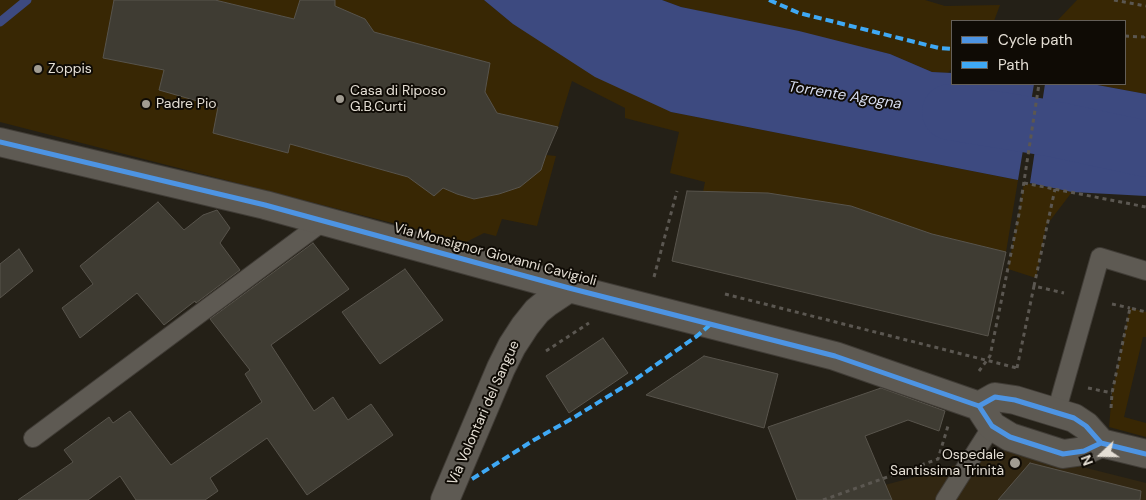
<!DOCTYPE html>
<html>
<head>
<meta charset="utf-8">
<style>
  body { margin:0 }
  #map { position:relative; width:1146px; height:500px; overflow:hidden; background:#242017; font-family:"DM Sans",sans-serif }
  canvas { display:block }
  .legend { position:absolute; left:951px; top:20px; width:175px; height:65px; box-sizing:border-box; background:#0f0b05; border:1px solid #645f58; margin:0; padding:6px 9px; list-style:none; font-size:15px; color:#e4ded4 }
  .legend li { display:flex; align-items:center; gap:10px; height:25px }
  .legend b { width:25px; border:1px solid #645f58 }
  .north { position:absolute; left:1076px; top:430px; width:50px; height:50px; -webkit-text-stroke:4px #0f0b05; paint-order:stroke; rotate:249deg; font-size:14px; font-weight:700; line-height:20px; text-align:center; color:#e4ded4 }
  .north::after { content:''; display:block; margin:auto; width:18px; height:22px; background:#e4ded4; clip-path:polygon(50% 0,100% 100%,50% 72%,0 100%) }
</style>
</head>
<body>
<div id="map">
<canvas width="1146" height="500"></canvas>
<ul class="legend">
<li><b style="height:6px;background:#4d94e3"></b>Cycle path</li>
<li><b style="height:6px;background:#3fa9f5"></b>Path</li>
</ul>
<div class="north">N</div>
</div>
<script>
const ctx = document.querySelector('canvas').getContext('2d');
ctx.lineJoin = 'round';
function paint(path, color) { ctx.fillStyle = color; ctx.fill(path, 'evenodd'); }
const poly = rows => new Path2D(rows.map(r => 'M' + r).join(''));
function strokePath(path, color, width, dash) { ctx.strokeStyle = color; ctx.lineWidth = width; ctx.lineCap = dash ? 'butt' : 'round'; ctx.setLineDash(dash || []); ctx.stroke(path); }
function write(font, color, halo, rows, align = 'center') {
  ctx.font = font + ' "DM Sans",sans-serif'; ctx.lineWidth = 4; ctx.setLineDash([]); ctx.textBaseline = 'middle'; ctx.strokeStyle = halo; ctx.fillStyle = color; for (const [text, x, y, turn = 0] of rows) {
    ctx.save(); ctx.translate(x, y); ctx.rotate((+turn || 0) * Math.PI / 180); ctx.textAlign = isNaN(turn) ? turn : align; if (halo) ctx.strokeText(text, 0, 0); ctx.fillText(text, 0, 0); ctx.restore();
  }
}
const built = poly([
  [1011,449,1146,483,1146,500,828,500,915,477]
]);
const green = poly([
  [0,0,114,0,103,58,164,70,159,90,218,107,288,152,290,144,408,177,443,188,457,194,474,199,499,194,546,155,556,156,537,226,502,219,496,236,484,233,466,242,0,122],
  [215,0,300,0,294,19],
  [335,0,484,0,513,24,671,112,1018,180,1006,252,932,234,851,206,703,192,705,182,670,173,679,132,625,118,625,108,572,81,558,127,497,113,485,92,490,63,374,32,365,19,335,6],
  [662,0,925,0,945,6,1000,5,994,21,952,21,952,68,948,73,932,72,890,54,681,7],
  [1077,0,1146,0,1146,94,1092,84,1125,84,1125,21,1057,21],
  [1024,183,1072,192,1046,226,1036,278,1008,269],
  [1130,308,1146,312,1146,337,1143,337,1124,417,1146,423,1146,437,1109,427,1112,393]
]);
const water = poly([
  [484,0,662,0,681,7,799,31,890,54,932,72,952,73,952,84,1034,84,1018,180,671,112,595,77,513,24],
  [1045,84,1092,84,1146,94,1146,196,1072,192,1030,183]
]);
const stream = poly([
  [0,22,27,0]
]);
const river = poly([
  [950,112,1049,128,1146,149]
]);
const building = poly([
  [114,0,215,0,294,19,300,0,335,0,335,6,365,19,374,32,490,63,485,92,497,113,558,127,546,155,541,170,520,187,499,194,474,199,457,194,443,188,434,196,408,177,290,144,288,153,213,133,218,107,159,90,164,70,103,58,114,0],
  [687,191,768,193,851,206,932,234,1006,252,988,336,672,261,687,191],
  [158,202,184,230,203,215,217,210,230,228,220,243,240,270,196,303,195,301,164,325,137,293,80,338,62,308,93,284,80,266,158,202],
  [313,243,349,289,271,345,314,411,333,397,348,420,371,404,393,435,307,495,267,438,210,478,218,491,205,500,136,500,120,476,88,500,18,500,73,462,64,450,109,417,113,423,130,411,171,465,262,402,245,374,250,370,210,319,313,243],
  [19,249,33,271,0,298,0,264,19,249],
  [405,269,443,320,380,364,342,312,405,269],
  [603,338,628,373,569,413,546,376,603,338],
  [704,356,778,374,764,428,646,395,704,356],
  [881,388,945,411,939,431,908,420,865,436,892,500,797,500,768,427,881,388],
  [1030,463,1141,491,1140,500,998,500,1030,463]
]);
const path = poly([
  [1114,0,1146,6],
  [1125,36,1144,37,1146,34],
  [1024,183,1146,207],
  [654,277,677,191],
  [1034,286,1055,189],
  [725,294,1017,368],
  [1112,304,1130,308],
  [546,351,589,323],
  [1017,368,1034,286,1064,293],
  [979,371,990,356,1019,214,1039,84],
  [1088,388,1112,393],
  [1111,408,1112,393,1130,308,1146,312],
  [823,500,938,459,948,426]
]);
const service = poly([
  [1056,413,1100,257,1146,271],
  [33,438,324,221],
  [945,500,992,426]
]);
const minor = poly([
  [0,142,265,205,569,288,835,356,979,406],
  [1101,443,1084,451,1063,454,1010,437,992,426,979,406,995,397,1015,400,1074,418,1086,426,1101,443,1146,454],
  [445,500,501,368,512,346,525,326,537,311,548,302,569,288]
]);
const quiet = poly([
  [769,0,799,13,939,48,952,49],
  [472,479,534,440,573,418,633,381,697,336,711,324]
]);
const cycleway = poly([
  [0,142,265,205,569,288,835,356,979,406],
  [1101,443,1084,451,1063,454,1010,437,992,426,979,406,995,397,1015,400,1074,418,1086,426,1101,443,1146,454]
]);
const markers = [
  [38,69,5,"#a19c92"],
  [340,99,5,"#a19c92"],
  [146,104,5,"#a19c92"],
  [1015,463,6,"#a19c92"]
];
const poiNames = [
  ["Zoppis",48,69],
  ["Casa di Riposo",350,91],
  ["G.B.Curti",350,107],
  ["Padre Pio",156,104],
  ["Ospedale",1004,455,"right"],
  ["Santissima Trinità",1004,471,"right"]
];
const streetNames = [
  ["Via Monsignor Giovanni Cavigioli",495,255,15],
  ["Via Volontari del Sangue",484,413,-66]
];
const waterNames = [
  ["Torrente Agogna",845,96,9]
];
paint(built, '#322712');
paint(green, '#382704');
paint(water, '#3d4a80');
strokePath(stream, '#3d4a80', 9);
strokePath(river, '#3d4a80', 56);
paint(building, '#3f3c33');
strokePath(building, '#58544c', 1);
strokePath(service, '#403c36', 20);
strokePath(minor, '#403c36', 30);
strokePath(path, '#5b5751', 3, [4, 4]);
strokePath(service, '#5e5a53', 18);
strokePath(minor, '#5e5a53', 28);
strokePath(quiet, '#3fa9f5', 4, [8, 4]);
strokePath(cycleway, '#4d94e3', 5);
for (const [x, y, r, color] of markers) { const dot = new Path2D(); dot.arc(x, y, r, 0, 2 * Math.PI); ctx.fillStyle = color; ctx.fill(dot); strokePath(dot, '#0f0b05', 2); }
write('14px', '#e4ded4', '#0f0b05', poiNames, 'left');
write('14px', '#e4ded4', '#0f0b05', streetNames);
write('italic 15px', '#d7ddf0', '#0f0b05', waterNames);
</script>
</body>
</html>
